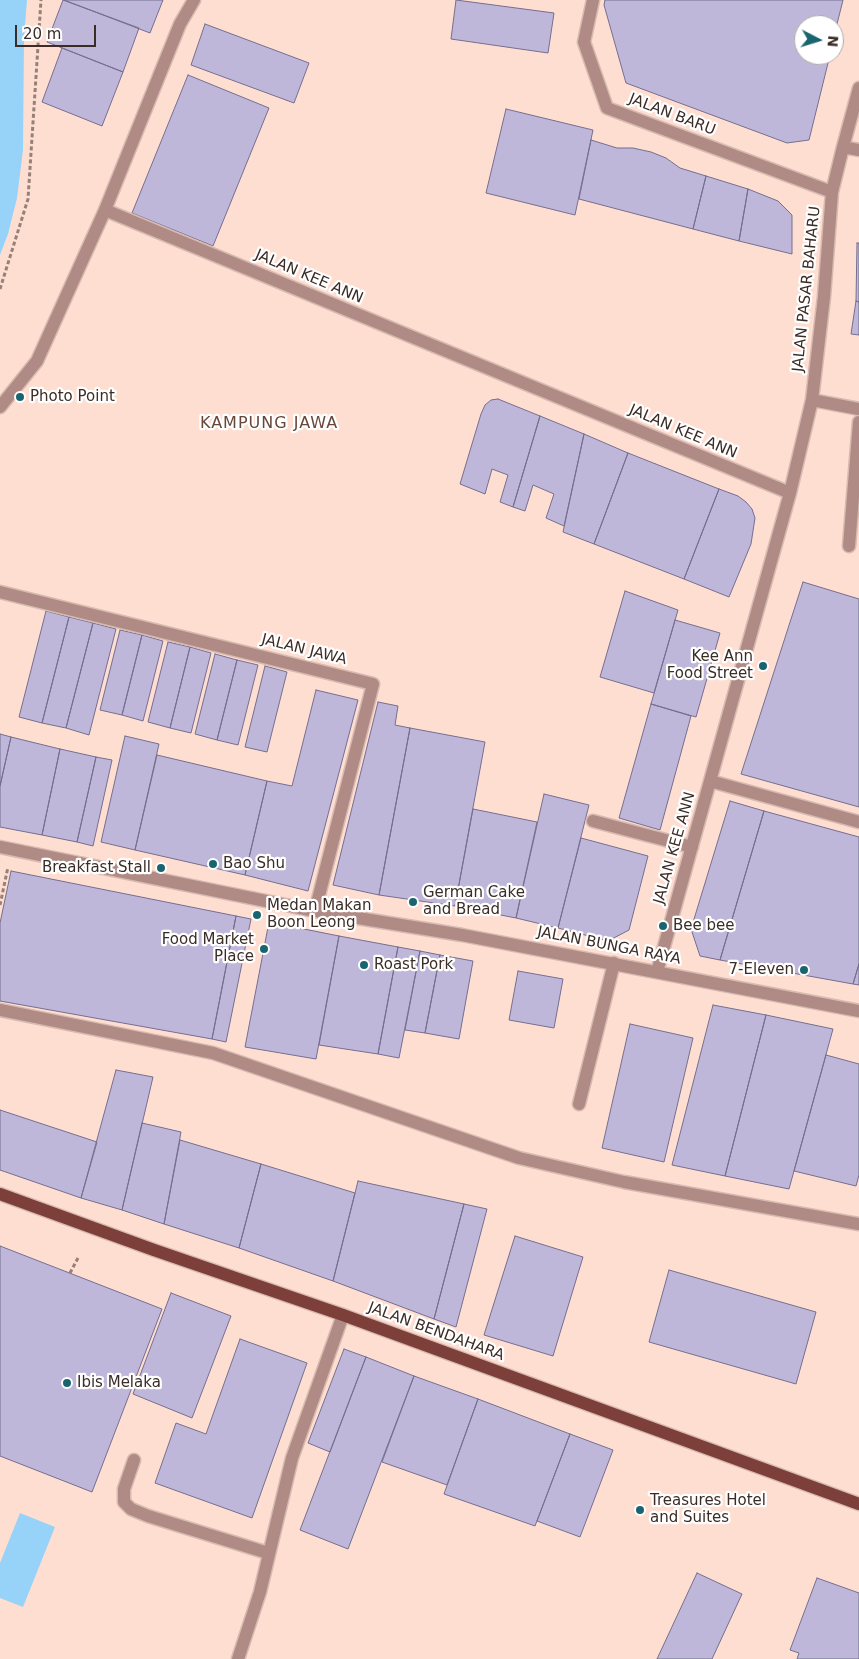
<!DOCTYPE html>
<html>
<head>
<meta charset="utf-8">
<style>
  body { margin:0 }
  #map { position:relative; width:859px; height:1659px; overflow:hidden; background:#ffded2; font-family:"DejaVu Sans",sans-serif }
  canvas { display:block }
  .north { position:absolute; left:794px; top:15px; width:50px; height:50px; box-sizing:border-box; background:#fff; border:1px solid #b1aba8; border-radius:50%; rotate:95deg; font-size:14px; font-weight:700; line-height:20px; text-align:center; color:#3b2c26 }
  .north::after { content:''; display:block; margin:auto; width:18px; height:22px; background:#19656f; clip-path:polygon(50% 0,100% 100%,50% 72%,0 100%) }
  .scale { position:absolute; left:15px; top:25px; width:81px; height:22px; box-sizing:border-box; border:2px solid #3b2c26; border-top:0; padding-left:6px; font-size:15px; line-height:18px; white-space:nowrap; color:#3b2c26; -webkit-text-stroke:4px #fff; paint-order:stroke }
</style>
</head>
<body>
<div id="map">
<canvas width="859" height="1659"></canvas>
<div class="north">N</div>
<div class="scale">20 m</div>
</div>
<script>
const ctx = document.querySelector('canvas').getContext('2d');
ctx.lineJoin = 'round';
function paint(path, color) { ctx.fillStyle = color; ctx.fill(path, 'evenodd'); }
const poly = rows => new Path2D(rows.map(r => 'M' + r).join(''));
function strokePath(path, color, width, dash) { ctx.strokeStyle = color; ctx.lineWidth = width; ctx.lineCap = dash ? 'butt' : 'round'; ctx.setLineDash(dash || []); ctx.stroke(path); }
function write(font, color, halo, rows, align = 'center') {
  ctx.font = font + ' "DejaVu Sans",sans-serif'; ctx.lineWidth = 4.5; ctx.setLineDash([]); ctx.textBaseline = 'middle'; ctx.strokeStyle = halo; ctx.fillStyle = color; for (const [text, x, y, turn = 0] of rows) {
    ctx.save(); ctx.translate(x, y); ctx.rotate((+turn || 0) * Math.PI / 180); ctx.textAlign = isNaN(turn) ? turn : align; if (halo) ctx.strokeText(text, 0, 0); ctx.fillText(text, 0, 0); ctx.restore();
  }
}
const water = poly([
  [0,0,27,0,24,38,23,150,17,198,8,234,0,255],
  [20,1513,55,1527,23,1607,0,1598,0,1563]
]);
const building = poly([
  [63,0,139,28,123,72,47,42,63,0],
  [64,0,163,0,150,33,64,0],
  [456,0,554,13,548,53,451,39,456,0],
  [605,0,843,0,834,36,834,25,804,25,804,55,830,55,809,140,787,143,626,83,604,5,605,0],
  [205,24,309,63,294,103,191,65,205,24],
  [62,48,123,72,102,126,42,102,62,48],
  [188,75,269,108,213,246,132,213,188,75],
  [506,109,593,130,575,215,486,193,506,109],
  [591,140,617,148,633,148,651,152,666,158,680,168,706,176,693,229,579,199,591,140],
  [706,176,748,189,739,241,693,229,706,176],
  [748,189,778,201,792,215,792,254,739,241,748,189],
  [857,243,859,243,859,302,856,301,857,243],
  [856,301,859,302,859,335,851,334,856,301],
  [498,399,540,416,513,507,500,502,508,475,492,469,485,494,460,484,481,414,485,405,491,400,498,399],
  [540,416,584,434,564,526,546,518,554,494,533,485,525,511,513,507,540,416],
  [584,434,628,453,594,544,563,532,584,434],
  [628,453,719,489,684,579,594,544,628,453],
  [719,489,738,496,746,502,752,509,755,518,751,544,729,597,684,579,719,489],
  [803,582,859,599,859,807,741,774,803,582],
  [625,591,678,610,654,693,600,677,625,591],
  [46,611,69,617,42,723,19,717,46,611],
  [69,617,93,623,66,728,42,723,69,617],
  [675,620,720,633,696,717,651,704,675,620],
  [93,623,116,629,89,735,66,728,93,623],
  [120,630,142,635,122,715,100,710,120,630],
  [142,635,163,641,143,721,122,715,142,635],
  [168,642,190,647,170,728,148,722,168,642],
  [190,647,211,653,191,733,170,728,190,647],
  [215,654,237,660,217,740,195,734,215,654],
  [237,660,258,665,238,745,217,740,237,660],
  [265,666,287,672,267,752,245,747,265,666],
  [316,690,358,700,308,891,245,875,267,781,292,786,316,690],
  [378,702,398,706,395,725,410,728,379,895,333,885,378,702],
  [651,704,691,716,660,830,619,818,651,704],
  [410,728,485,742,455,906,379,895,410,728],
  [0,734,11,737,0,786,0,734],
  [125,736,159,744,135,850,101,842,125,736],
  [11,737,60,749,42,835,0,827,0,786,11,737],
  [60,749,96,757,77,842,42,835,60,749],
  [157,755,267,781,245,875,135,850,157,755],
  [96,757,112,760,93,846,77,842,96,757],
  [544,794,589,805,558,928,516,918,544,794],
  [730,801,764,811,720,960,700,956,691,929,730,801],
  [473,809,537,822,516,918,455,906,473,809],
  [764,811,859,837,859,964,853,984,720,960,764,811],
  [581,838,648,856,629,930,608,941,558,928,581,838],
  [11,871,236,916,212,1039,0,1001,0,923,11,871],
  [236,916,251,919,226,1042,212,1039,236,916],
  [269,922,339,936,316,1059,245,1047,269,922],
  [339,936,398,947,378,1054,319,1045,339,936],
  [398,947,420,951,399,1058,378,1054,398,947],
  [420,951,440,955,425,1033,405,1030,420,951],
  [440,955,473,961,459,1039,425,1033,440,955],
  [859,964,859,985,853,984,859,964],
  [518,971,563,979,554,1028,509,1020,518,971],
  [713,1005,766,1015,725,1176,672,1165,713,1005],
  [766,1015,833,1029,789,1189,725,1176,766,1015],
  [630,1024,693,1038,664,1162,602,1148,630,1024],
  [826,1055,859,1064,859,1175,856,1186,794,1171,826,1055],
  [116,1070,153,1077,122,1210,81,1198,116,1070],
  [0,1110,97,1142,81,1198,0,1170,0,1110],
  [142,1123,181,1132,164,1224,122,1210,142,1123],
  [180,1140,261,1164,239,1248,164,1224,180,1140],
  [261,1164,355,1193,333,1281,239,1248,261,1164],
  [358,1181,464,1204,434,1319,333,1281,358,1181],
  [464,1204,487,1209,456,1327,434,1319,464,1204],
  [515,1236,583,1257,553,1356,484,1335,515,1236],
  [0,1246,162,1309,92,1492,0,1456,0,1246],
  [669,1270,816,1312,796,1384,649,1342,669,1270],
  [171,1293,231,1316,192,1418,133,1394,171,1293],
  [240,1339,307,1363,252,1518,155,1483,176,1423,206,1434,240,1339],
  [344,1349,366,1357,330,1452,308,1443,344,1349],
  [366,1357,414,1376,348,1549,300,1530,366,1357],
  [414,1376,478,1399,447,1485,382,1462,414,1376],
  [478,1399,570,1434,535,1526,444,1494,478,1399],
  [570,1434,613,1450,580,1537,537,1521,570,1434],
  [697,1573,742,1594,712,1659,657,1659,697,1573],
  [817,1578,859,1593,859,1659,797,1659,799,1653,790,1650,817,1578]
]);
const path = poly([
  [0,289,28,199,41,0],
  [0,905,8,867],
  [70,1273,78,1258]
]);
const minor = poly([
  [593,0,584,42,607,108,832,192],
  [843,147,859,150],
  [105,210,790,493],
  [812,400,859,409],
  [0,407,37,361,105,210,180,24,194,0],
  [849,546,859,422],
  [0,592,373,684,315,911],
  [710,781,859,822],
  [593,821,692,847],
  [0,847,315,911,462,935,859,1011],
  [657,972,790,493,812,400,824,297,832,192,843,147,859,88],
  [0,1010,213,1053,519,1158,624,1182,859,1224],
  [579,1104,614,963],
  [134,1460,124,1489,124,1502,131,1509,148,1516,268,1553],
  [238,1659,260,1592,292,1458,343,1315]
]);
const major = poly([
  [0,1194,154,1250,343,1315,859,1504]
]);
const markers = [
  [20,397,5,"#19656f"],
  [763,666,5,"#19656f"],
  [213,864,5,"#19656f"],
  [161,868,5,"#19656f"],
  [413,902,5,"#19656f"],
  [257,915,5,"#19656f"],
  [663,926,5,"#19656f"],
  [264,949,5,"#19656f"],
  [364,965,5,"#19656f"],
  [804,970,5,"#19656f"],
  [67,1383,5,"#19656f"],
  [640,1510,5,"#19656f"]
];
const streetNames = [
  ["JALAN BARU",672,115,21],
  ["JALAN KEE ANN",309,277,23],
  ["JALAN PASAR BAHARU",807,289,-84],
  ["JALAN KEE ANN",683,432,23],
  ["JALAN JAWA",304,650,14],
  ["JALAN KEE ANN",675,848,-74],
  ["JALAN BUNGA RAYA",609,946,11],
  ["JALAN BENDAHARA",436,1332,20]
];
const poiNames = [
  ["Photo Point",30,397],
  ["Kee Ann",753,657,"right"],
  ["Food Street",753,674,"right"],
  ["Bao Shu",223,864],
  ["Breakfast Stall",151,868,"right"],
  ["German Cake",423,893],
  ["and Bread",423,910],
  ["Medan Makan",267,906],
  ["Boon Leong",267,923],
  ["Bee bee",673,926],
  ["Food Market",254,940,"right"],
  ["Place",254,957,"right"],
  ["Roast Pork",374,965],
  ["7-Eleven",794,970,"right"],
  ["Ibis Melaka",77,1383],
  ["Treasures Hotel",650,1501],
  ["and Suites",650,1518]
];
const neighbourhoodNames = [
  ["KAMPUNG JAWA",269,424]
];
paint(water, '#97d2f8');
paint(building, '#beb7da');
strokePath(building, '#756e8e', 1);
strokePath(minor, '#d8bab0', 15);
strokePath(major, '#d8bab0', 15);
strokePath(path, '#978077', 3, [4, 2.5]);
strokePath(minor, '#b08b86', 12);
strokePath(major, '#7c3f39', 12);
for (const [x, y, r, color] of markers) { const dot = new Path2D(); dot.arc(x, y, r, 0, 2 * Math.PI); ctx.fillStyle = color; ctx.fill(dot); strokePath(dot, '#fff', 2); }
write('15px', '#3b2c26', '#fff', streetNames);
write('15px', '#3b2c26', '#fff', poiNames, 'left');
ctx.letterSpacing = '1px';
write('16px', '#67473a', '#fff', neighbourhoodNames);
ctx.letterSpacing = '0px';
</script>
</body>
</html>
